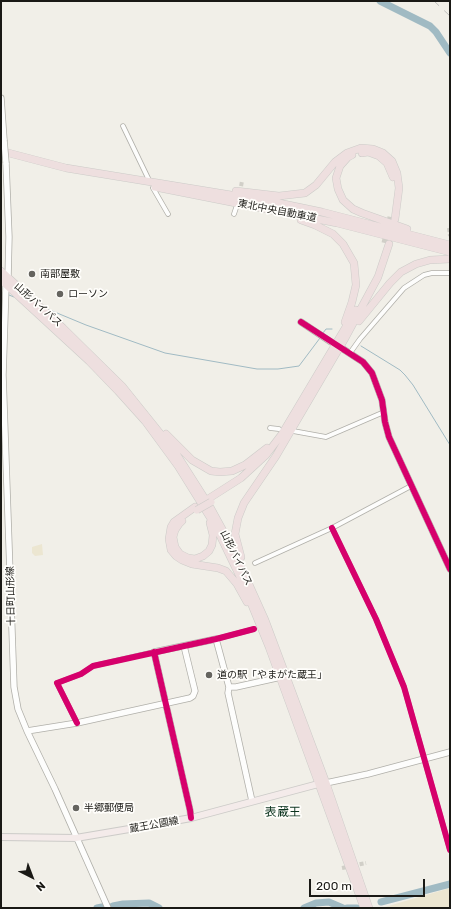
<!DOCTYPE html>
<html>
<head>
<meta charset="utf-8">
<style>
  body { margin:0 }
  #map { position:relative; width:451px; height:909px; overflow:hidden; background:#f1efe8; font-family:Rubik,sans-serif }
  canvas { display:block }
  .frame { position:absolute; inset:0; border:2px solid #1a1915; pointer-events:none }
  .north { position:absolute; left:12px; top:857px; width:40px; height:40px; -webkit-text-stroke:3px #fffefb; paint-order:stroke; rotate:138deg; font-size:11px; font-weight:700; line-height:16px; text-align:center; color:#1a1915 }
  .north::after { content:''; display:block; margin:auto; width:14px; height:18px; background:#1a1915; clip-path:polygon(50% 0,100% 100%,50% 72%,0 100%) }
  .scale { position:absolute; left:309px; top:879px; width:116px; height:18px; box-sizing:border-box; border:2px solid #1a1915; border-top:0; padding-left:5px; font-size:12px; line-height:14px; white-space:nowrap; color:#1a1915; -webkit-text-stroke:3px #fffefb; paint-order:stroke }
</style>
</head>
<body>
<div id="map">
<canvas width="451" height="909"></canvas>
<div class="frame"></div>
<div class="north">N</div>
<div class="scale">200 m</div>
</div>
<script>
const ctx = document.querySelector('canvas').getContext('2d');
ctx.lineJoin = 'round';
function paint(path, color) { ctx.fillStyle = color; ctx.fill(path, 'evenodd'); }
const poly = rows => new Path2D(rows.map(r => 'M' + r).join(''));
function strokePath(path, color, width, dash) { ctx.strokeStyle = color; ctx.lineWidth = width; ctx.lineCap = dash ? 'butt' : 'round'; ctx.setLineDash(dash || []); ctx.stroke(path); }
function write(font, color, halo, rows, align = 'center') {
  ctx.font = font + ' Rubik,"Noto Sans JP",sans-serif'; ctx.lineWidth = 3.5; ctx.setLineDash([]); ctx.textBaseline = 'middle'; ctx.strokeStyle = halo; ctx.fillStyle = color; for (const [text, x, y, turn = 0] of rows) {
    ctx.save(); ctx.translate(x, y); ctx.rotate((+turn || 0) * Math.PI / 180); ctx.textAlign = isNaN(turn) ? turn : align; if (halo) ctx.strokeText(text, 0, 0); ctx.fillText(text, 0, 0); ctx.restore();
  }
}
const green = poly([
  [42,544,43,555,35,556,32,553,32,547],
  [450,888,450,908,385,907]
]);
const stream = poly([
  [1,293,2,293],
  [9,295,14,297],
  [45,308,86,325,165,353,257,369,278,369,299,366,320,338],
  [323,333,326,329,332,329],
  [361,346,400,370,405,375,413,385,450,445]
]);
const river = poly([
  [380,1,430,26,436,32,450,53],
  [381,902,450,884],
  [113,906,123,904,149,903,159,908],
  [97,908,102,907],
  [304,908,316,903,329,902,343,908],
  [347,908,357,908]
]);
const streetTunnel = poly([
  [240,192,242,181],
  [449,228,450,236],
  [342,868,366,863]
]);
const highwayTunnel = poly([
  [385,243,391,217]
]);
const street = poly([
  [123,126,148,178],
  [153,188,168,214],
  [234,214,236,208],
  [350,353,360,339,404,288,424,275,432,273,450,273],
  [270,428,279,429],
  [293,431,326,437,384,412],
  [332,528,376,619,404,687,450,850],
  [255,563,332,528,411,486],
  [216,639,254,629],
  [77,723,57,683,81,674,93,666,154,652]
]);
const secondary = poly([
  [1,98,4,140],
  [6,163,9,237,8,278,6,285,3,375,14,687,18,709,27,731,55,789,108,908],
  [301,322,331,342],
  [343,349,363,362,372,373,382,400,385,422,389,437,450,569],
  [229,687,228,693,252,801],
  [27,731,77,723,190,698,193,696,195,691,184,646],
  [326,783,368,774,450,752],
  [191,818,190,810,154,652,216,639,229,687,236,687,281,677]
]);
const primary = poly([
  [1,837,76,838,147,826,191,818,322,783]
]);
const highway = poly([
  [1,151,66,168,274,202,322,212,450,245],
  [362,153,368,152,379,156,387,163,393,177],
  [352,155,348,157,340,166,336,178,338,189,343,200,353,209,362,213,407,229],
  [155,187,337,223,450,252],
  [236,191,279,196,305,193,316,185,335,162,347,153,361,148,373,149,383,153,392,161,397,173,399,188,395,219],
  [301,220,315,225,333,234,343,244,354,263,356,285,352,302,345,322],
  [1,271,63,328,122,386,175,452,210,507,233,549,265,620,326,783,369,908],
  [1,280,89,361,118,391,145,421,178,466,216,527,242,581,269,647,364,908],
  [359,321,390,283,401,272,416,264,430,260,450,259],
  [166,434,192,460,211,471,220,472,232,471,245,465,267,448],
  [208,499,241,478,266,455,282,434,356,310],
  [195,507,174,522,171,527,169,539,171,550,176,556,182,560,192,564,218,568,226,571,237,584,247,602],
  [182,521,179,524,175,530,173,537,175,547,180,554,188,558,195,559,203,556,209,551,212,545,213,535,210,523],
  [241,557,235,534,238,518,244,503,276,456,344,340,378,277,389,244]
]);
const rail = poly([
  [434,1,450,16]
]);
const secondaryBridge = poly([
  [4,140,6,163]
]);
const highwayBridge = poly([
  [197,510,211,502]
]);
const cycleway = poly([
  [301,322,363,362,372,373,382,400,385,422,389,437,450,569],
  [332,528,376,619,404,687,450,850],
  [154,652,190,810,191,818],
  [77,723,57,683,81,674,93,666,216,639,254,629]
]);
const markers = [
  [32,274,4,"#65645f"],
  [60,294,4,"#65645f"],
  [209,675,4,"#65645f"],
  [76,808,4,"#65645f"]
];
const streetNames = [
  ["東北中央自動車道",277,211,11],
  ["山形バイパス",38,305,42],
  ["山形バイパス",236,558,64],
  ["十日町山形線",11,596,-91],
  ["蔵王公園線",154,825,-10]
];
const poiNames = [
  ["南部屋敷",40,274],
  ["ローソン",68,294],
  ["道の駅「やまがた蔵王」",217,675],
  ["半郷郵便局",84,808]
];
const quarterNames = [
  ["表蔵王",283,813]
];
paint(green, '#ece6d1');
strokePath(stream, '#a0bac3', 1);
strokePath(river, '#a0bac3', 7);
strokePath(streetTunnel, '#d1cfc8', 4, [4, 2]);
strokePath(highwayTunnel, '#d1cfc8', 7, [7, 3.5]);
strokePath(street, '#b0afa9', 5.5);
strokePath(secondary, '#b0afa9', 7);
strokePath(primary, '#cccbc8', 8);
strokePath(highway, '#cccbc8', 8);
strokePath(street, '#fdfdfc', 4);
strokePath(secondary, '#fdfdfc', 5.5);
strokePath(primary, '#f4ebea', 6);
strokePath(highway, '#eedfdf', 7);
strokePath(rail, '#bebebc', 1, [7, 7]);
strokePath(secondaryBridge, '#b0afa9', 7, []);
strokePath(highwayBridge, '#cccbc8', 8, []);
strokePath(secondaryBridge, '#fdfdfc', 5.5);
strokePath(highwayBridge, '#eedfdf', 7);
strokePath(cycleway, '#d6006c', 6);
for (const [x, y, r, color] of markers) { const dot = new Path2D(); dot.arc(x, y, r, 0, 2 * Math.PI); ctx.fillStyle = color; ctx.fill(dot); strokePath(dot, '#fffefb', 1.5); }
write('10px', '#1a1915', '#fffefb', streetNames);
write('10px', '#1a1915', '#fffefb', poiNames, 'left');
write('12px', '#0b331e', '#fffefb', quarterNames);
</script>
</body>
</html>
